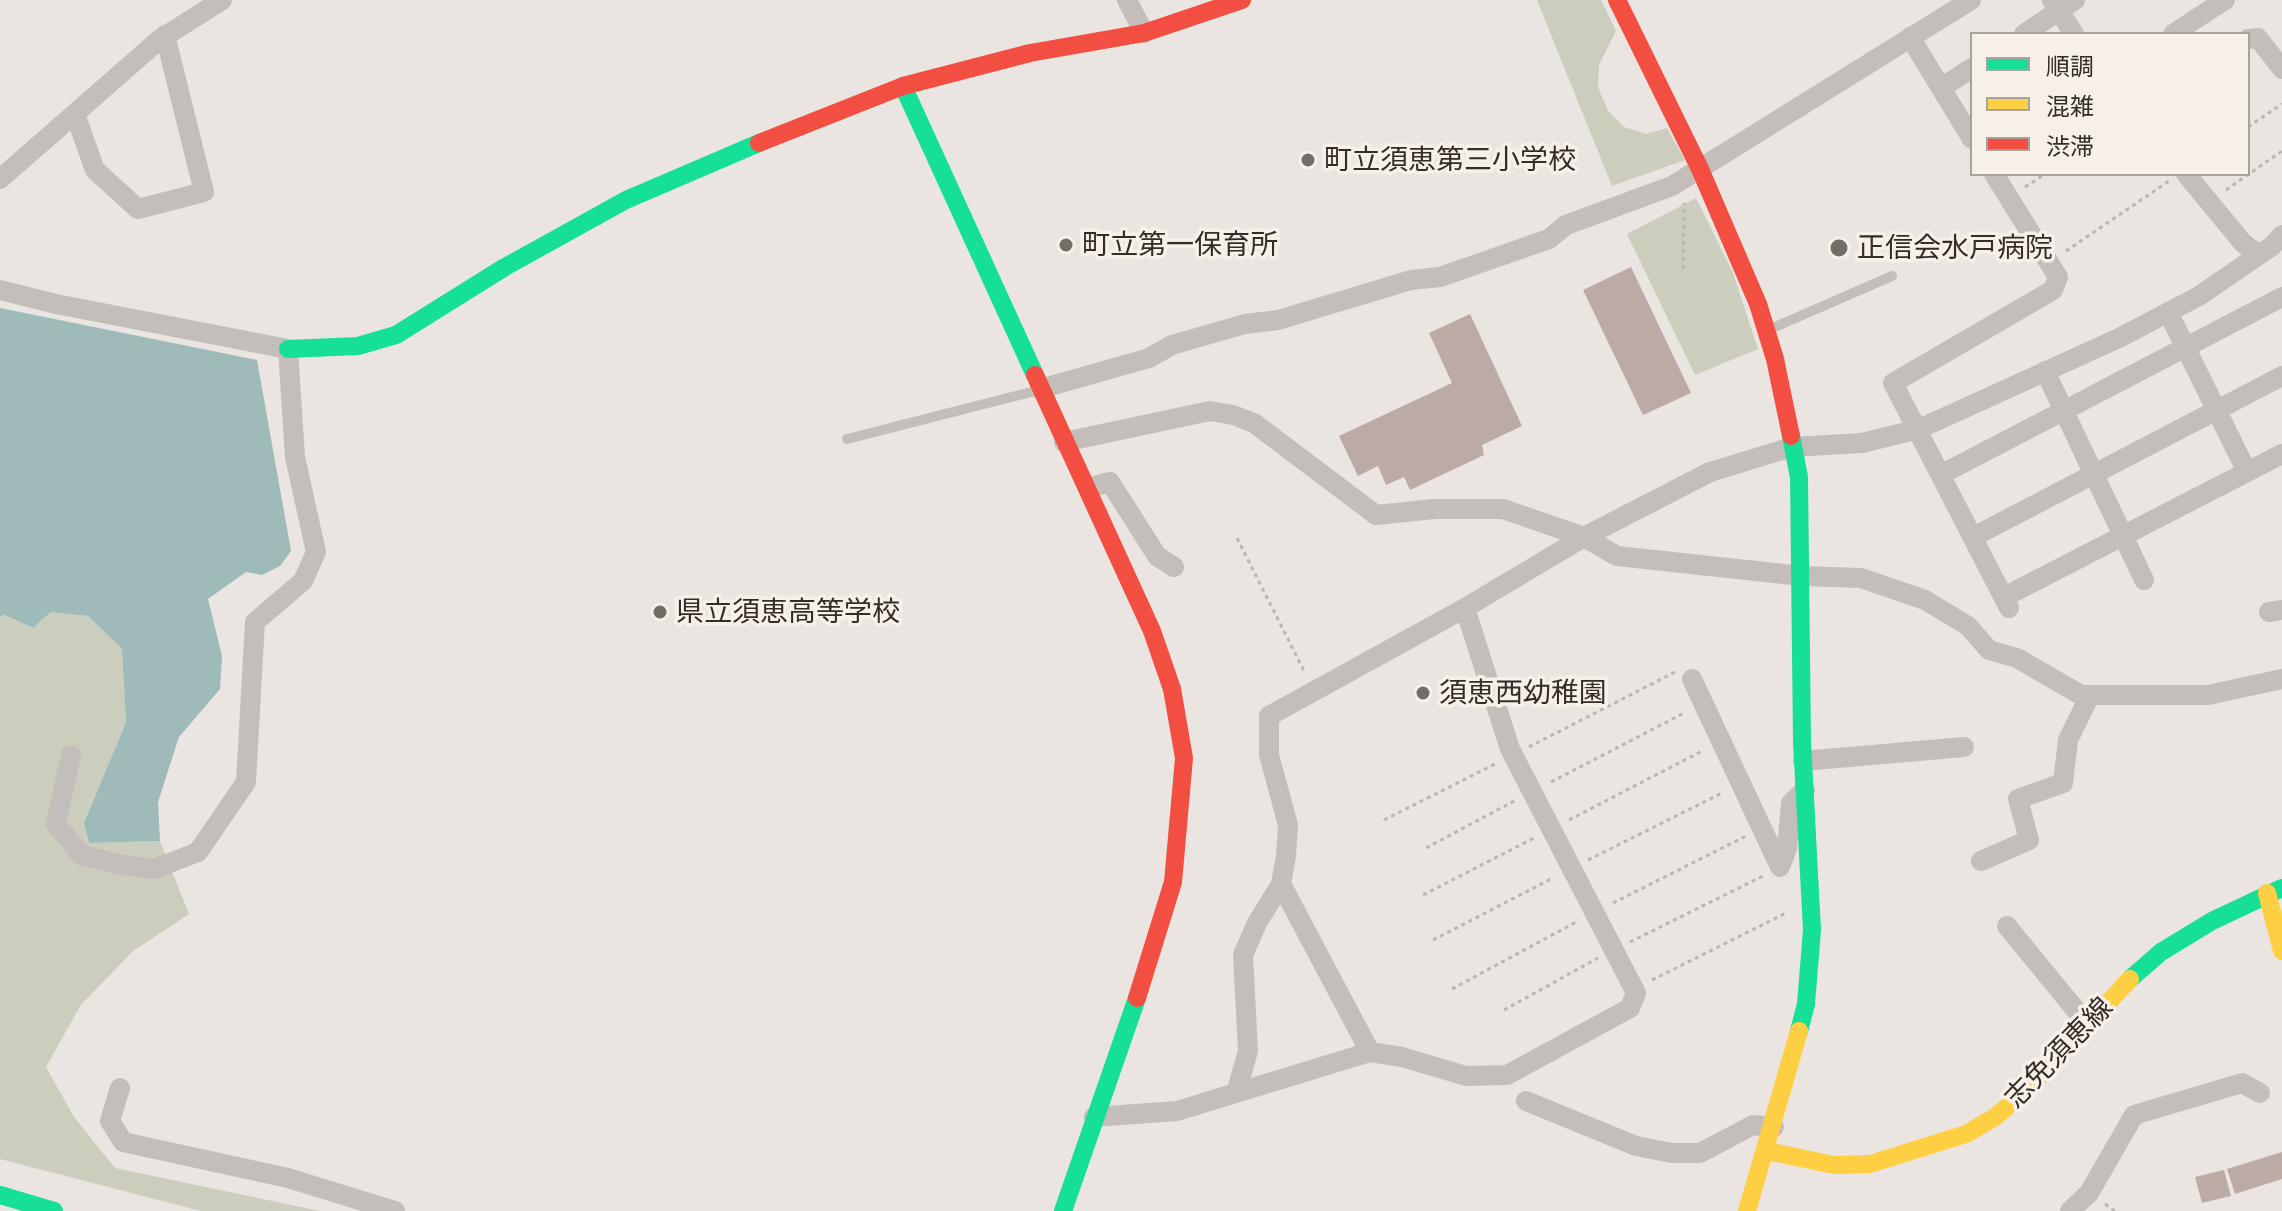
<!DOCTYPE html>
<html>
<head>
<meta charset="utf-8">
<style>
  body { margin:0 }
  #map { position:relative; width:2282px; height:1211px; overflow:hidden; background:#eae5e0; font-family:"Public Sans","Noto Sans JP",sans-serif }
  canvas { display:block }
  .legend { position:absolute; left:1970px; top:32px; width:280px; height:144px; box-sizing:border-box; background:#f7f0e8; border:2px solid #a9a29b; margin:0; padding:10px 14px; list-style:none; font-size:24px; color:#332c28 }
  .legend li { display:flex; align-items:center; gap:16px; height:40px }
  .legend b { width:40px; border:2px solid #a9a29b }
</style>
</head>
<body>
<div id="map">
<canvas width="2282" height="1211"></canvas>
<ul class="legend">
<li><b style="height:10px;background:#16e098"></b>順調</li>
<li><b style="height:10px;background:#ffcf43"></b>混雑</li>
<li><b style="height:10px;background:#f24e42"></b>渋滞</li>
</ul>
</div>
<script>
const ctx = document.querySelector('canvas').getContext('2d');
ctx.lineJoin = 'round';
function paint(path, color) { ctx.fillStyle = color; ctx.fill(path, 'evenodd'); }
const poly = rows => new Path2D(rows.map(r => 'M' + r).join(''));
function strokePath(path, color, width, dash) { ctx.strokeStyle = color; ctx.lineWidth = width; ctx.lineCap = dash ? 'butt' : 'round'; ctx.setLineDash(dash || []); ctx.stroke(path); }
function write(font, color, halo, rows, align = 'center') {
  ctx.font = font + ' "Public Sans","Noto Sans JP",sans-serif'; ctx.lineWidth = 7; ctx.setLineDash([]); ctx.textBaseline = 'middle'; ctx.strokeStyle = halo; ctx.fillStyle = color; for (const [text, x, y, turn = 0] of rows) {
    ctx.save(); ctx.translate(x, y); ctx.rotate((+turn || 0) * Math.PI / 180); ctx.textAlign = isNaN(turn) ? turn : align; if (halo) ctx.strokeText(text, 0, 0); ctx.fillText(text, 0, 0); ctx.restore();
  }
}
const green = poly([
  [1537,0,1601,0,1616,31,1599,65,1598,87,1608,111,1624,127,1646,134,1667,128,1685,160,1612,186],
  [1696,198,1733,273,1758,349,1695,375,1627,234],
  [51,612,88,616,122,649,126,722,84,823,89,843,160,841,189,914,133,951,80,1006,46,1067,74,1117,115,1168,320,1211,201,1211,0,1159,0,617,3,615,33,628]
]);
const water = poly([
  [0,308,257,360,291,551,280,566,262,575,246,572,208,599,222,656,220,689,179,737,158,802,160,841,89,843,84,823,126,722,122,649,88,616,51,612,33,628,4,615,0,617]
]);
const building = poly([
  [1631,267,1691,393,1643,415,1583,290],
  [1470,314,1522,426,1482,445,1484,455,1410,490,1404,477,1386,485,1378,466,1358,476,1339,436,1452,383,1429,333],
  [2282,1152,2282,1179,2235,1194,2227,1169],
  [2224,1170,2231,1196,2202,1203,2195,1177]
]);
const path = poly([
  [2248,127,2282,104],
  [2025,187,2045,174],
  [2226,190,2282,151],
  [2066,251,2169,181],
  [1683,269,1684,203],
  [1237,538,1305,673],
  [1529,747,1675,672],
  [1551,782,1686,712],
  [1384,820,1497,763],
  [1569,820,1704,750],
  [1426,848,1516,800],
  [1588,860,1724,792],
  [1423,895,1534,838],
  [1613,903,1746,836],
  [1433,940,1553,878],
  [1630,942,1763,876],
  [1652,980,1788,912],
  [1452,989,1578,921],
  [1504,1010,1598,958],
  [2105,1204,2115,1211]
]);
const lane = poly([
  [1768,330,1892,276],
  [847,439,1039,390]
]);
const street = poly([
  [1127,0,1144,33],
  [2052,0,2074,34],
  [2024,34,2075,0],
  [2173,34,2225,0],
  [1910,37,1972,139],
  [2248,39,2258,38,2282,69],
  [1941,88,1972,68],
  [75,114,95,170,138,209,204,192,165,35],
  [1994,174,2058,277,2053,290,1893,383,2009,608],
  [2186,174,2243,243,2259,255],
  [0,179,159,40,222,0],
  [0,290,56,304,288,349,295,457,316,552,303,581,255,622,246,782,198,852,154,869,122,865,81,855,56,824,71,755],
  [2168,312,2247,472],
  [2045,371,2144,580],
  [1040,389,1149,358,1172,345,1245,324,1278,320,1411,280,1440,277,1549,239,1566,225,1672,186,1971,0],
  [1064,442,1210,411,1233,415,1254,423,1376,515,1434,509,1503,509,1584,537,1617,556,1802,576,1861,578,1925,600,1968,626,1989,650,2017,658,2081,695,2208,695,2282,679],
  [1942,474,2282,297],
  [1088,488,1110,482,1157,556,1174,567],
  [1973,537,2282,376],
  [2004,597,2282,454],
  [2269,612,2282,610],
  [1692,679,1780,867,1787,849,1791,803,1805,790],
  [1803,761,1964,747],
  [1981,861,2029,840,2018,799,2063,783,2068,740,2090,695],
  [1281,884,1370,1052],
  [2007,926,2088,1025],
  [120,1088,110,1121,123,1142,288,1178,395,1211],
  [1237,1090,1248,1051,1243,955,1257,923,1281,884,1286,856,1288,825,1269,755,1269,716,1465,608,1584,537,1710,472,1792,447,1862,443,1919,429,2119,338,2199,296,2272,246,2282,235],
  [1526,1101,1636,1146,1672,1153,1700,1153,1753,1125,1774,1127],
  [1094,1117,1177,1111,1370,1052,1402,1057,1466,1076,1507,1075,1630,1008,1636,993,1510,749,1465,608],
  [2070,1211,2089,1193,2134,1115,2242,1083,2260,1093]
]);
const fast = poly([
  [903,86,1035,375],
  [288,349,358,346,396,335,505,267,626,200,759,143],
  [1791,436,1799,477,1802,742,1812,930,1806,1004,1799,1031],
  [2130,979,2161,952,2212,921,2282,888],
  [0,1195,54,1211],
  [1063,1211,1137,998]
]);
const slow = poly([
  [2267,893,2282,951],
  [1767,1151,1834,1165,1870,1164,1966,1134,1995,1117,2028,1089,2130,979],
  [1747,1211,1799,1031]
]);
const jam = poly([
  [1617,0,1700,169,1758,304,1775,359,1791,436],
  [759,143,903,86,1030,53,1144,33,1242,0],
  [1035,375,1152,631,1172,689,1184,758,1173,882,1137,998]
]);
const markers = [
  [1308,160,8,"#736d68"],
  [1066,245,8,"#736d68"],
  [1839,248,10,"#736d68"],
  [660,612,8,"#736d68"],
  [1423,693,8,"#736d68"]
];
const poiNames = [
  ["町立須恵第三小学校",1324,160],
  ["町立第一保育所",1082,245],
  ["正信会水戸病院",1857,248],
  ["県立須恵高等学校",676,612],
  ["須恵西幼稚園",1439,693]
];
const streetNames = [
  ["志免須恵線",2059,1053,-46]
];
paint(green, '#cbcebc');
paint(water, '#9ebab9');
paint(building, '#bcaba4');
strokePath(path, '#bcb6b2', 3, [4, 4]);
strokePath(lane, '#c3beb9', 10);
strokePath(street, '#c3beb9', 20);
strokePath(fast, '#16e098', 18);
strokePath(slow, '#ffcf43', 18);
strokePath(jam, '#f24e42', 18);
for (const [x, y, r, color] of markers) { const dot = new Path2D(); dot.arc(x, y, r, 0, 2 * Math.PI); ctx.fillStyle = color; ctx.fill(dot); strokePath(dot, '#f7f0e8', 3); }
write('28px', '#332c28', '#f7f0e8', poiNames, 'left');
write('28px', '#332c28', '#f7f0e8', streetNames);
</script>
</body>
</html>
